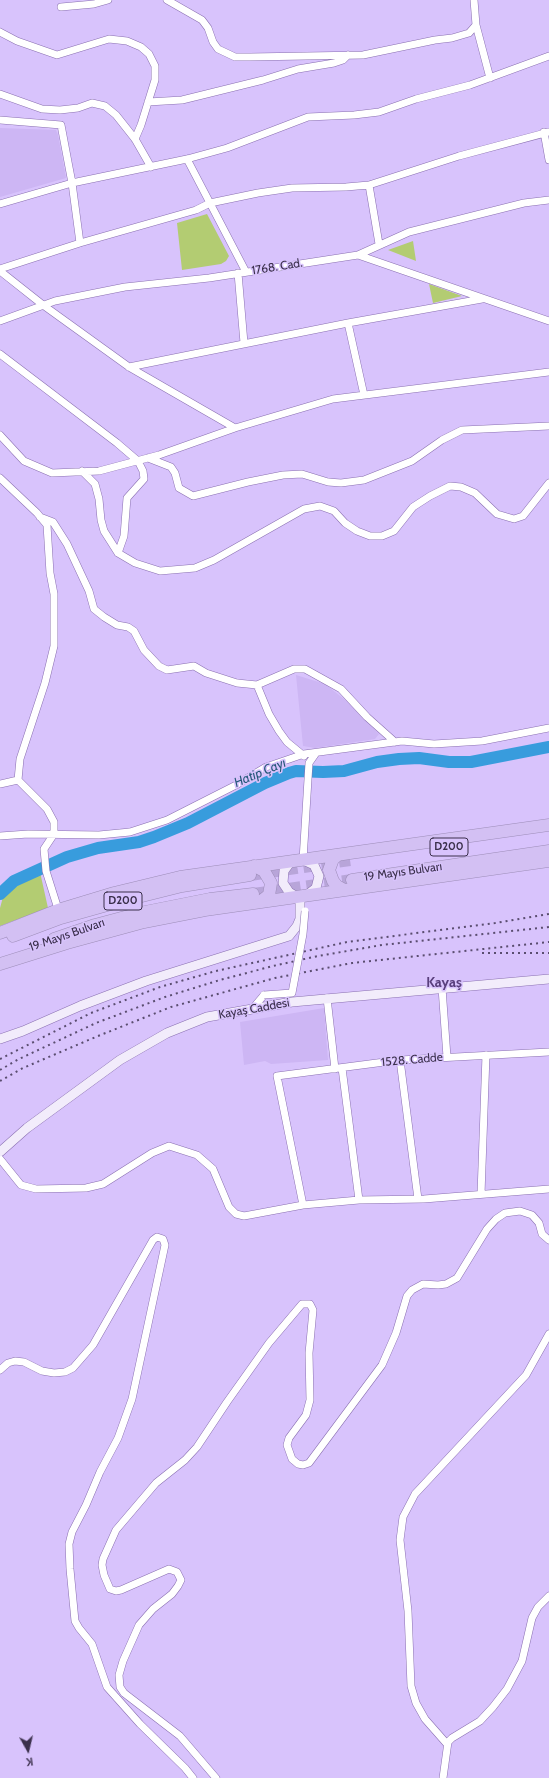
<!DOCTYPE html>
<html>
<head>
<meta charset="utf-8">
<style>
  body { margin:0 }
  #map { position:relative; width:549px; height:1778px; overflow:hidden; background:#d8c3fc; font-family:Cabin,sans-serif }
  canvas { display:block }
  .north { position:absolute; left:8px; top:1730px; width:40px; height:40px; -webkit-text-stroke:3px #d8c3fc; paint-order:stroke; rotate:172deg; font-size:11px; font-weight:700; line-height:16px; text-align:center; color:#3a2f4b }
  .north::after { content:''; display:block; margin:auto; width:14px; height:18px; background:#3a2f4b; clip-path:polygon(50% 0,100% 100%,50% 72%,0 100%) }
</style>
</head>
<body>
<div id="map">
<canvas width="549" height="1778"></canvas>
<div class="north">K</div>
</div>
<script>
const ctx = document.querySelector('canvas').getContext('2d');
ctx.lineJoin = 'round';
function paint(path, color) { ctx.fillStyle = color; ctx.fill(path, 'evenodd'); }
const poly = rows => new Path2D(rows.map(r => 'M' + r).join(''));
function strokePath(path, color, width, dash) { ctx.strokeStyle = color; ctx.lineWidth = width; ctx.lineCap = dash ? 'butt' : 'round'; ctx.setLineDash(dash || []); ctx.stroke(path); }
function write(font, color, halo, rows, align = 'center') {
  ctx.font = font + ' Cabin,sans-serif'; ctx.lineWidth = 3; ctx.setLineDash([]); ctx.textBaseline = 'middle'; ctx.strokeStyle = halo; ctx.fillStyle = color; for (const [text, x, y, turn = 0] of rows) {
    ctx.save(); ctx.translate(x, y); ctx.rotate((+turn || 0) * Math.PI / 180); ctx.textAlign = isNaN(turn) ? turn : align; if (halo) ctx.strokeText(text, 0, 0); ctx.fillText(text, 0, 0); ctx.restore();
  }
}
const built = poly([
  [0,128,56,130,58,135,66,178,0,197],
  [296,675,325,684,349,703,379,734,375,739,315,748,303,746],
  [324,1008,328,1060,271,1064,265,1061,244,1065,240,1022]
]);
const green = poly([
  [207,214,229,256,226,261,221,264,182,270,177,223],
  [413,241,416,261,388,250],
  [429,284,462,296,433,303],
  [40,872,48,908,0,926,0,908,3,897,14,884]
]);
const river = poly([
  [0,894,14,881,67,857,98,848,139,842,154,837,188,823,265,783,289,773,296,771,323,772,344,771,377,762,399,759,419,758,449,762,471,762,549,747]
]);
const highwayTunnel = poly([
  [250,875,350,860],
  [253,894,352,880]
]);
const street = poly([
  [167,0,202,20,208,28,213,42,218,49,235,57,250,57,363,55,435,40,452,38,469,33,476,25,474,0],
  [61,7,94,4,108,0],
  [476,25,490,78],
  [0,32,17,41,57,55,109,39,127,41,141,47,149,54,155,66,155,80,141,125,135,139],
  [0,94,42,109,60,110,78,108,92,103,105,106,116,115,135,139,151,167],
  [148,102,182,100,263,80,298,69,334,63,343,60,348,55],
  [0,120,61,125,72,183,80,243],
  [544,132,549,160],
  [187,159,246,272],
  [369,185,379,244],
  [0,204,72,183,187,159,227,148,308,117,354,115,379,112,416,99,470,85,549,56],
  [358,255,409,232,524,203,549,200],
  [0,269,80,243,196,210,210,203,258,193,292,188,346,187,369,185,459,156,549,132],
  [0,271,43,305,129,367,235,428,333,399,549,372],
  [238,273,244,343],
  [0,321,55,301,125,287,209,278,358,255,549,321],
  [348,323,364,395],
  [0,354,117,443,138,461,143,471,144,479,127,498,124,536,118,553],
  [129,367,348,323,482,299],
  [0,435,24,461,52,473,99,471,159,455,235,428],
  [148,458,171,467,175,473,179,488,193,496,248,482,283,475,302,474,328,482,341,483,364,480,412,461,442,440,462,430,549,426],
  [82,471,95,484,99,499,101,520,104,531,118,553,135,563,160,571,195,568,214,560,304,509,320,506,334,511,345,523,357,531,370,536,382,536,394,531,413,507,430,496,450,486,461,487,475,493,497,514,514,519,523,516,549,483],
  [0,478,37,513,47,525,50,573,54,594,54,646,45,683,20,759,18,780,47,809,54,822,54,834,44,849,46,871,59,912],
  [40,517,53,522,67,544,89,591,94,609,104,617,117,625,128,627,134,631,144,650,159,666,167,670,194,666,206,673,237,683,257,685,294,669,305,669,341,689,367,717,395,742],
  [257,685,269,714,279,731,287,742,304,756],
  [0,784,18,780],
  [0,836,28,834,99,835,130,832,167,820,236,785,266,767,304,754,402,741,434,744,482,741,549,728],
  [303,860,309,763,316,753],
  [442,988,447,1057],
  [327,998,335,1069],
  [253,1008,264,995],
  [400,1060,418,1199],
  [342,1068,359,1200],
  [0,1159,21,1185,36,1189,86,1188,103,1184,152,1153,169,1146,197,1155,213,1169,229,1207,236,1214,244,1216,303,1205,359,1200,424,1199,549,1189],
  [481,1194,486,1055],
  [303,1205,277,1076,400,1060,549,1052],
  [0,1370,8,1363,15,1361,24,1362,42,1371,54,1373,65,1372,73,1368,93,1345,153,1240,157,1237,163,1239,165,1245,132,1399,118,1438,100,1472,86,1505,72,1532,69,1544,70,1569,75,1621,79,1628,92,1644,107,1687,140,1724,185,1768,193,1778],
  [447,1744,425,1719,416,1703,411,1686,408,1611,400,1540,403,1517,415,1494,526,1375,549,1334],
  [216,1778,180,1736,124,1693,120,1687,119,1675,123,1661,139,1625,153,1609,172,1594,178,1586,181,1580,177,1572,169,1569,121,1590,116,1591,110,1589,104,1575,102,1565,103,1559,116,1530,156,1483,185,1460,197,1447,227,1402,269,1343,302,1304,310,1304,313,1310,309,1353,310,1400,306,1415,289,1438,287,1445,292,1459,298,1464,303,1465,309,1463,382,1365,396,1333,407,1296,412,1290,423,1284,438,1285,446,1284,457,1278,487,1229,496,1219,505,1213,520,1211,532,1215,539,1223,542,1234,549,1240],
  [443,1778,448,1742,452,1738,480,1721,493,1707,507,1689,522,1661,532,1618,538,1607,549,1596]
]);
const secondary = poly([
  [303,860,314,865,319,876,316,888,307,895],
  [291,861,284,871,283,883,289,892,297,897],
  [0,1039,23,1031,80,1006,146,981,289,936,297,926,300,919,300,896],
  [0,1152,27,1128,120,1060,167,1033,207,1017,292,1002,549,979]
]);
const highway = poly([
  [338,855,333,859,329,870,333,881,337,886,344,890],
  [254,866,264,871,271,883,269,895,260,902],
  [352,880,549,851],
  [0,933,58,910,114,893,180,877,549,825],
  [13,936,61,918,118,902,182,886,250,875],
  [54,939,95,925,140,913,210,899,253,894],
  [0,964,67,943,144,922,205,910,549,861]
]);
const rail = poly([
  [482,953,549,953],
  [0,1059,91,1013,160,987,216,971,347,942,495,923,549,914],
  [0,1070,19,1059,96,1023,165,997,220,980,273,966,318,956,382,945,549,927],
  [0,1081,23,1068,98,1036,171,1007,275,978,352,963,549,942]
]);
const streetBridge = poly([
  [264,995,292,993,303,934,305,911]
]);
const shields = [
  [449,847,38],
  [123,901,38]
];
const shieldNames = [
  ["D200",449,847],
  ["D200",123,901]
];
const streetNames = [
  ["1768. Cad.",277,267,-9],
  ["19 Mayıs Bulvarı",403,872,-8],
  ["19 Mayıs Bulvarı",67,935,-19],
  ["Kayaş Caddesi",254,1009,-10],
  ["1528. Cadde",412,1060,-5]
];
const waterNames = [
  ["Hatip Çayı",260,773,-23]
];
const quarterNames = [
  ["Kayaş",444,983]
];
paint(built, '#cdb6f4');
paint(green, '#b3cc72');
strokePath(river, '#389cdd', 12);
strokePath(highwayTunnel, '#b8a5d9', 12, [12, 6]);
strokePath(street, '#8a70b1', 8);
strokePath(secondary, '#8a70b1', 10);
strokePath(highway, '#9d8db8', 13);
strokePath(street, '#fff', 7);
strokePath(secondary, '#f2ecfb', 9);
strokePath(highway, '#d3c0f3', 12);
strokePath(rail, '#5a4d6f', 2, [2, 4]);
strokePath(streetBridge, '#8a70b1', 8, []);
strokePath(streetBridge, '#fff', 7);
for (const [x, y, w] of shields) { const box = new Path2D(); box.roundRect(x - w / 2, y - 9, w, 18, 3); ctx.fillStyle = '#d8c3fc'; ctx.fill(box); strokePath(box, '#3a2f4b', 1); }
write('bold 11px', '#3a2f4b', null, shieldNames);
write('12px', '#3a2f4b', '#d8c3fc', streetNames);
write('italic 13px', '#255779', '#d8c3fc', waterNames);
write('bold 14px', '#593f7c', '#d8c3fc', quarterNames);
</script>
</body>
</html>
